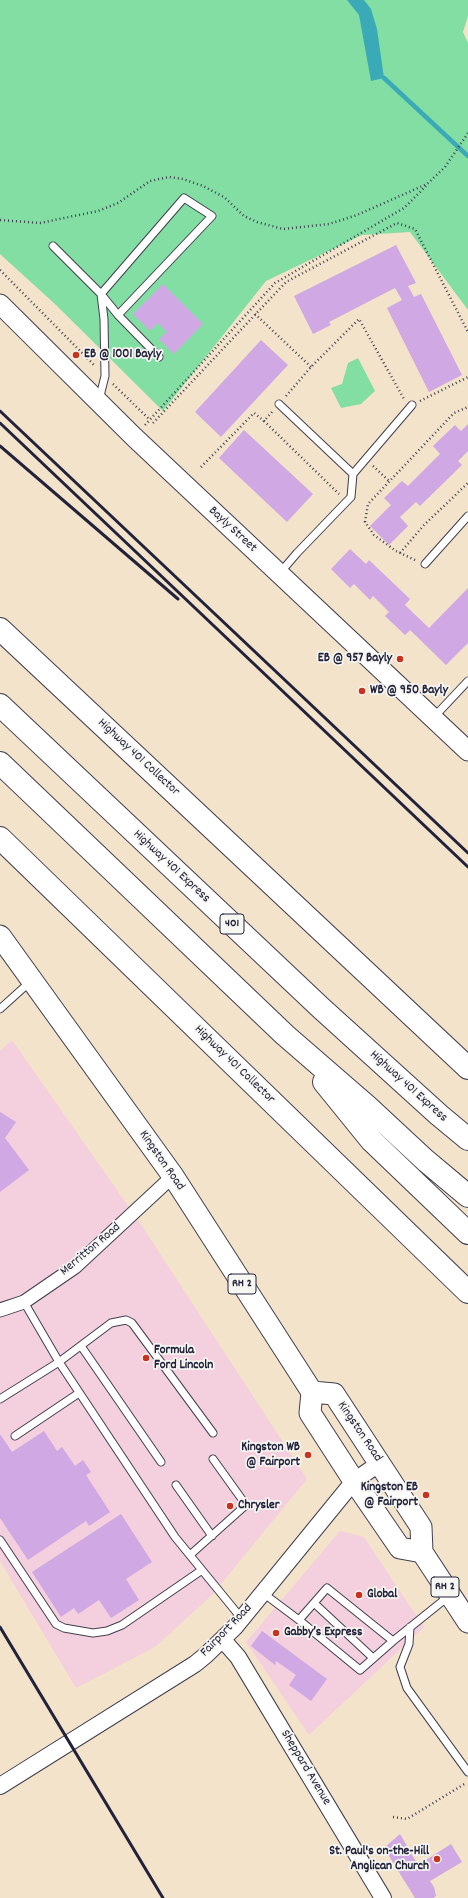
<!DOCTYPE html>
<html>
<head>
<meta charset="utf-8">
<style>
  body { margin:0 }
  canvas { display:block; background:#f2e3ca }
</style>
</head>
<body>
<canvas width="468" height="1898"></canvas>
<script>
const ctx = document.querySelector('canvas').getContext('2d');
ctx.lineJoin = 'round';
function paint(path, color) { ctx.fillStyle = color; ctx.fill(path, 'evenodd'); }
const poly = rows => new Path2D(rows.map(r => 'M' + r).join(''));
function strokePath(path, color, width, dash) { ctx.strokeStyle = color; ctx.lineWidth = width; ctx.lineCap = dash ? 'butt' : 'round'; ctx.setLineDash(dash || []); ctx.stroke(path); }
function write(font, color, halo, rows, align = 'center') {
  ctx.font = font + ' Dekko,sans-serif'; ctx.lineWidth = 3.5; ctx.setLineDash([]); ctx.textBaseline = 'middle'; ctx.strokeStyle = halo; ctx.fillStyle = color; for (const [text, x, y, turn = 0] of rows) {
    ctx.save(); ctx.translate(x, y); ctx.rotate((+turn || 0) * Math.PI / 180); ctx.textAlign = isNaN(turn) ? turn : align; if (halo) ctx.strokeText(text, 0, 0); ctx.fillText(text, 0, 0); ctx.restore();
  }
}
const built = poly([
  [12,1040,138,1220,307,1479,212,1595,155,1647,76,1688,0,1561,0,1051],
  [340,1531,364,1537,424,1627,309,1735,246,1642]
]);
const green = poly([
  [0,0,468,0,468,16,463,32,468,43,468,310,410,232,362,235,266,281,163,411,56,305,0,254],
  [358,358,375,391,361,404,341,408,331,388,342,384,348,363]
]);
const water = poly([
  [347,0,364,0,371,9,377,29,384,78,371,81,359,15]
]);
const stream = poly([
  [384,78,468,156]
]);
const building = poly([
  [396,245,416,283,408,286,414,297,421,294,462,375,429,392,387,308,402,300,395,288,329,322,331,325,313,334,294,296],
  [163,284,203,324,174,354,159,339,167,332,158,323,150,331,133,314],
  [261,340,288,365,221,437,195,412],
  [468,424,468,451,458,461,462,465,420,506,416,502,400,517,408,526,389,545,370,526,391,505,384,498,402,481,408,486,440,454,433,446,455,425,461,431],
  [244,430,313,494,287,522,219,458],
  [350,549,366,564,369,560,410,599,405,605,429,628,468,588,468,643,446,665,410,630,405,635,385,616,389,612,373,596,370,600,354,584,350,588,331,569],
  [0,1112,16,1122,5,1138,29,1170,0,1192],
  [44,1431,57,1451,62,1447,75,1466,83,1460,91,1472,86,1475,110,1512,89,1526,86,1521,28,1560,0,1518,0,1434,12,1452],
  [121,1514,152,1562,126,1579,139,1600,111,1618,99,1600,78,1614,74,1608,61,1617,32,1572],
  [262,1631,327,1679,311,1701,289,1685,296,1675,276,1661,275,1665,251,1646],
  [400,1834,418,1865,451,1844,462,1862,430,1881,434,1887,436,1896,433,1898,415,1898,384,1848]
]);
const path = poly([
  [0,220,40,223,98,211,118,203,150,181,169,177,183,179,203,186,224,197,244,216,257,222,283,229,329,224,357,215,427,184,445,167,468,133],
  [0,270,94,365],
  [255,314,311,367],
  [113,384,150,420],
  [286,396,311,367,359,319,404,399],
  [420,401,468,377],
  [272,412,264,421,339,494],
  [153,423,286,282,397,223,415,229,468,332],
  [145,425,275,283,404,208,426,186],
  [373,466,389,481],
  [201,467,254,413,264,421],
  [400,553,424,525,468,483],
  [415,560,396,551,374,535,365,522,368,504,454,413,468,407],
  [393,1817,407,1819,466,1783]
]);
const service = poly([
  [53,246,101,294,118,315,159,357],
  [99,400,105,376,104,319,101,294,184,198,212,216,118,315],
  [279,404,353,474],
  [425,564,468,516],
  [279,574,297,553,351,497,353,474,412,405],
  [434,717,468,681],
  [0,1009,31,981],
  [24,1302,59,1362,175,1537,242,1619],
  [81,1346,161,1462],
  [0,1399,59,1362,111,1323,126,1320,132,1323,213,1433],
  [15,1436,79,1393],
  [176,1485,212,1536],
  [0,1540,56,1624,64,1628,93,1633,107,1631,122,1625,202,1570],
  [190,1555,246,1505,213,1459],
  [263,1593,299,1620,360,1670,393,1641,449,1596],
  [314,1603,373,1658],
  [299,1620,327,1588,393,1641],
  [410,1627,409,1644,400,1667,407,1688,468,1772]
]);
const minor = poly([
  [0,1310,24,1302,75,1267,173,1176]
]);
const tertiary = poly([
  [223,1640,238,1657,383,1898],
  [0,1786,195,1664,206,1655,235,1627,354,1481,380,1463]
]);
const secondary = poly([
  [0,304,134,437,468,751]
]);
const primary = poly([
  [0,936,173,1176,312,1392,310,1413,354,1481,400,1548,422,1552],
  [312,1392,334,1394,421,1527,422,1552,468,1622]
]);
const motorway = poly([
  [0,629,468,1068],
  [0,705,321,1008,439,1115,468,1139],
  [0,763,285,1035,368,1107,425,1160,468,1196],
  [0,838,468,1292],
  [324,1082,371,1140,468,1233]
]);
const rail = poly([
  [0,411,468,853],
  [0,423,468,867],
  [0,446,178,599],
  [0,1627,163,1898]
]);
const markers = [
  [76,355,4,"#c8321e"],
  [400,659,4,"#c8321e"],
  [362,691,4,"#c8321e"],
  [146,1358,4,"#c8321e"],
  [308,1455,4,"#c8321e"],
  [426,1495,4,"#c8321e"],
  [230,1506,4,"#c8321e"],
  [359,1595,4,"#c8321e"],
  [276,1633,4,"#c8321e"],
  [437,1859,4,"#c8321e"]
];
const shields = [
  [232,924,24],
  [242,1284,28],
  [445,1587,28]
];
const shieldNames = [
  ["401",232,924],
  ["RH 2",242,1284],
  ["RH 2",445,1587]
];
const poiNames = [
  ["EB @ 1001 Bayly",84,355],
  ["EB @ 957 Bayly",392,659,"right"],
  ["WB @ 950 Bayly",370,691],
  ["Formula",154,1351],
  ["Ford Lincoln",154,1366],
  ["Kingston WB",300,1448,"right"],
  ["@ Fairport",300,1463,"right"],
  ["Kingston EB",418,1488,"right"],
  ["@ Fairport",418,1503,"right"],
  ["Chrysler",238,1506],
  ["Global",367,1595],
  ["Gabby’s Express",284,1633],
  ["St. Paul's on-the-Hill",429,1852,"right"],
  ["Anglican Church",429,1867,"right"]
];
const streetNames = [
  ["Bayly Street",232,530,43],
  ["Highway 401 Collector",138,758,43],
  ["Highway 401 Express",171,867,43],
  ["Highway 401 Collector",234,1065,44],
  ["Highway 401 Express",408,1087,42],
  ["Kingston Road",161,1161,55],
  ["Merritton Road",91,1250,-40],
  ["Kingston Road",359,1432,56],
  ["Fairport Road",227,1631,-46],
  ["Sheppard Avenue",305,1768,59]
];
paint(built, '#f4cfde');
paint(green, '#83dea4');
paint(water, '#3aaab7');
strokePath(stream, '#3aaab7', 4.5);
paint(building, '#cfa8e4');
strokePath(service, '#413f50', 9);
strokePath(minor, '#413f50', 15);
strokePath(tertiary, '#413f50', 18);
strokePath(secondary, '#413f50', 21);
strokePath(primary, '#413f50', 23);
strokePath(motorway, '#413f50', 24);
strokePath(path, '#413f50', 2.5, [1, 3]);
strokePath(service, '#fff', 7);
strokePath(minor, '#fff', 13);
strokePath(tertiary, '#fff', 16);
strokePath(secondary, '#fff', 19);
strokePath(primary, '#fff', 21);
strokePath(motorway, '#fff', 22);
strokePath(rail, '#22223b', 3);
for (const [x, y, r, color] of markers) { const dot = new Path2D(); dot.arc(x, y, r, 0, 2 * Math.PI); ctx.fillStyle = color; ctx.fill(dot); strokePath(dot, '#f6f6f2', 1.5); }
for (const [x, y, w] of shields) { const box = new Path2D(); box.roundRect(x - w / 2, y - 10, w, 20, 3); ctx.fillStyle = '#f6f6f2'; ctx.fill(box); strokePath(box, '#22223b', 1); }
write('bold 12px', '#22223b', null, shieldNames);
write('bold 13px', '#22223b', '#f6f6f2', poiNames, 'left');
write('13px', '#22223b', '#f6f6f2', streetNames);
</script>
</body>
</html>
